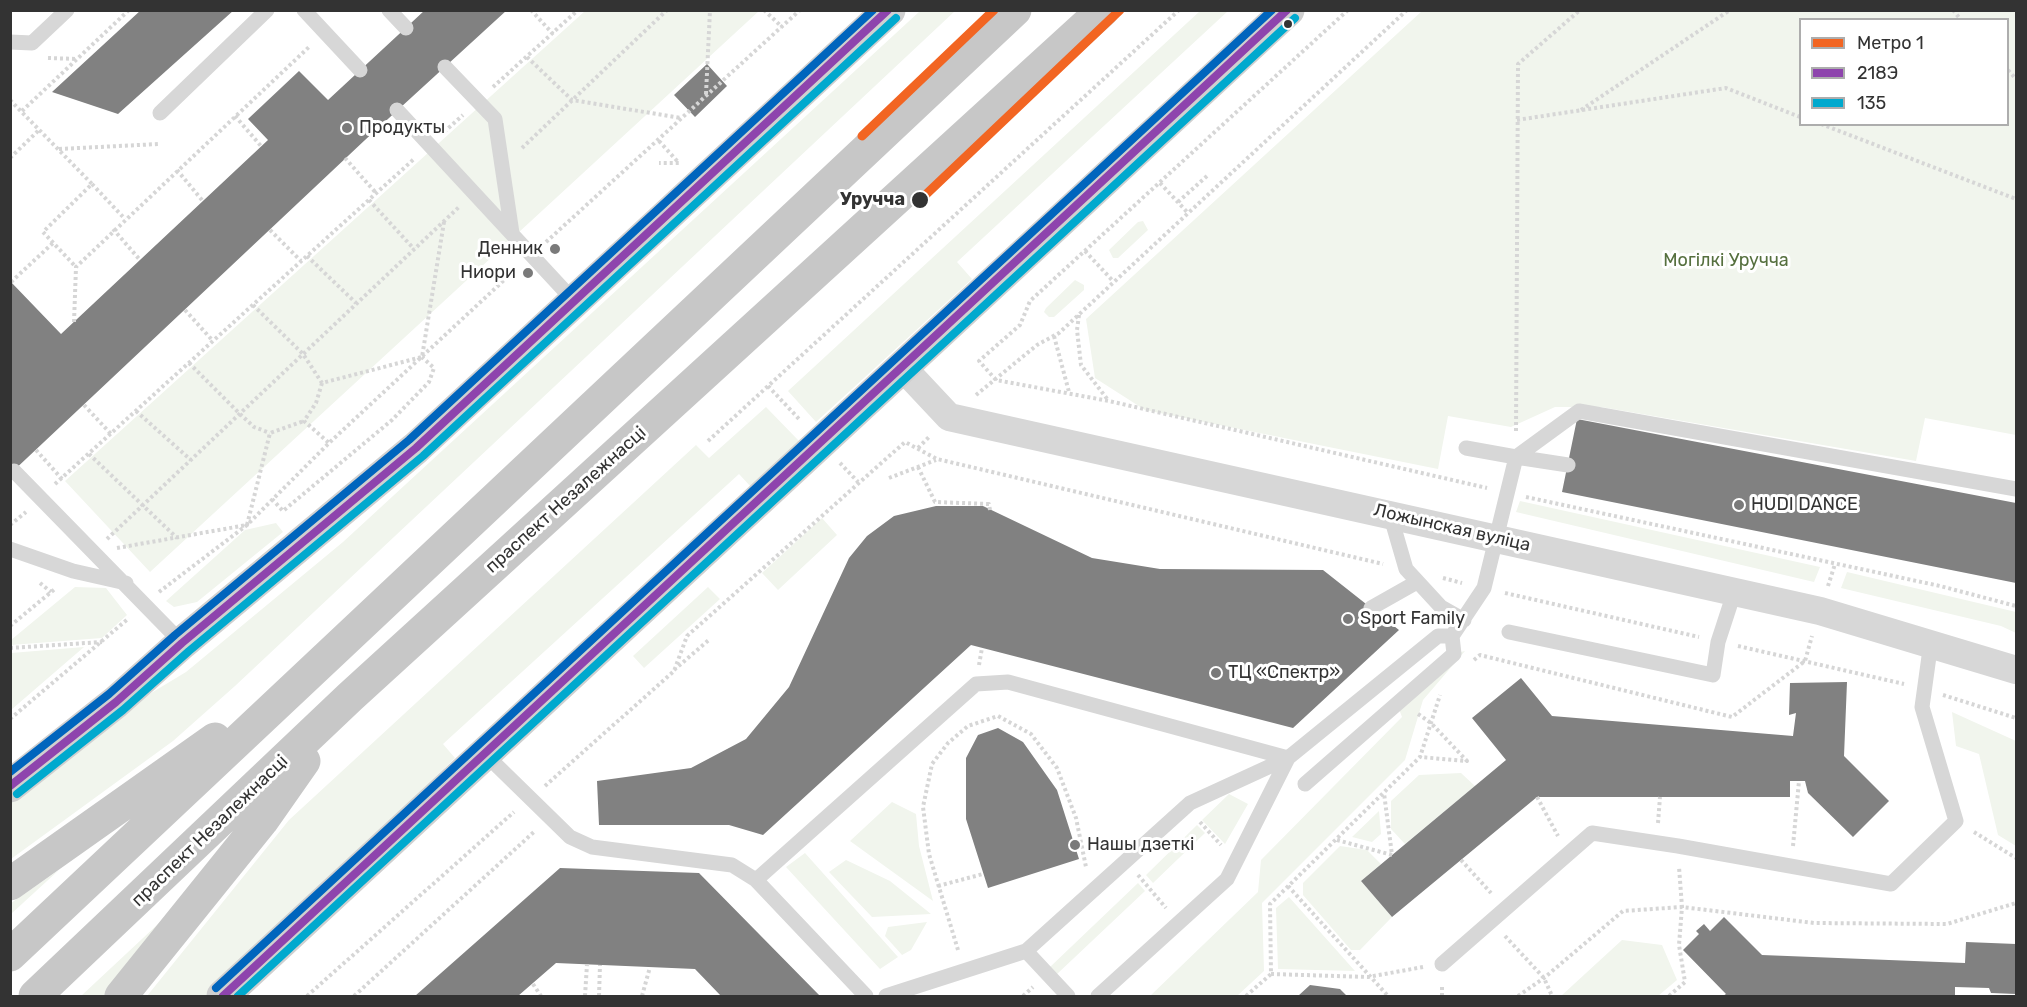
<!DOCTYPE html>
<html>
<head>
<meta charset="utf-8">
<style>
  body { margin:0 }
  #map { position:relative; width:2027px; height:1007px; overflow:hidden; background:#fff; font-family:Rubik,sans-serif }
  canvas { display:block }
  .frame { position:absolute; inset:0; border:12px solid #333; pointer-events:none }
  .legend { position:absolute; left:1799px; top:18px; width:210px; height:108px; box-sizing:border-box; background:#fff; border:2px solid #adadad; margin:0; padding:8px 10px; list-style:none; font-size:18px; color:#333 }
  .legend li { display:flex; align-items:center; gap:12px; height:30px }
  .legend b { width:30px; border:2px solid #adadad }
</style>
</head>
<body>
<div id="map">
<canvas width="2027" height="1007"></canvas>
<div class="frame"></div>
<ul class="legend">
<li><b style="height:8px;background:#f26522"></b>Метро 1</li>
<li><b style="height:8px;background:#8e44ad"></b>218Э</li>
<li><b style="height:8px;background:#00a9ce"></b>135</li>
</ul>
</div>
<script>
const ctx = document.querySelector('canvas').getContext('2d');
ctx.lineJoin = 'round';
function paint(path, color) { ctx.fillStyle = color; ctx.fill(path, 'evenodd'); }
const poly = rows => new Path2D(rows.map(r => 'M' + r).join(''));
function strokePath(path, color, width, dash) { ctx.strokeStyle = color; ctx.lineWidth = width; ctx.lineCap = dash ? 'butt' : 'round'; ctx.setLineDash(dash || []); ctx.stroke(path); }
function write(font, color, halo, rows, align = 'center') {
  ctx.font = font + ' Rubik,sans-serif'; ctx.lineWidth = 6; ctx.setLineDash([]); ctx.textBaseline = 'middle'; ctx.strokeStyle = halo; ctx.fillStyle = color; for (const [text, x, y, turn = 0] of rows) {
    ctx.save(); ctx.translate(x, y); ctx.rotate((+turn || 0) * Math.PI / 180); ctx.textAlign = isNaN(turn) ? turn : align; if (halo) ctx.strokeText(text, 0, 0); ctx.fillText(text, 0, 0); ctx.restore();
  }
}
const green = poly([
  [585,11,759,11,150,572,65,481],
  [920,11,955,11,235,686,173,741,11,859,11,802,123,710,186,672,343,542],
  [1200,11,1228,11,957,262,972,279,816,422,788,391],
  [1422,11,2016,11,2016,435,1925,418,1916,461,1601,407,1555,407,1511,427,1448,416,1438,469,1145,410,1095,378,1086,319],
  [1800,20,2008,20,2008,124,1800,124],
  [1143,221,1148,230,1118,258,1113,258,1109,250,1138,222],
  [1075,280,1084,285,1084,290,1054,317,1049,317,1044,312,1046,308],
  [766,407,799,441,751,487,739,474,443,744,455,758,208,996,147,996,289,820,696,445,709,458],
  [1520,501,1820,567,1814,582,1516,512],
  [822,518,837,535,778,590,762,573],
  [276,523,283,532,197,602,174,607,166,601,245,530],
  [1847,572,2016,612,2016,633,2001,626,1841,588],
  [75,587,106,588,127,615,102,638,11,645,11,640],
  [708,587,720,599,644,668,633,656],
  [84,647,11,710,11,653],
  [1465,651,1423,700,1405,760,1262,903,1264,971,1237,996,1150,996,1258,892,1261,860,1402,717,1399,709,1451,654],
  [1952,712,2016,741,2016,846,1998,835,1979,754,1956,746],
  [1461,773,1475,786,1405,844,1391,829,1391,801,1419,775],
  [1229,794,1248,804,1225,844,1202,820],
  [892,802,916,814,919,846,933,901,850,841],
  [1379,811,1381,834,1372,842,1352,837],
  [1197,825,1205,833,1153,883,1146,875],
  [1340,846,1367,850,1381,864,1361,881,1392,917,1360,950,1351,950,1303,895,1303,883],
  [805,853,898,957,880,969,786,867],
  [846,860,890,881,931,914,872,917,829,872],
  [59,870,11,914,11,903],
  [1138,883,1145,891,1056,975,1050,967],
  [188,896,106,996,81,996],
  [1289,897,1355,971,1278,969,1276,908],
  [927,922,911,950,902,955,885,936,888,927],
  [1622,940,1662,945,1677,980,1658,996,1561,996]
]);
const building = poly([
  [141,10,234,10,118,114,52,92],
  [425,10,507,10,365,140,10,474,10,281,61,334,268,140,248,119,299,71,328,100],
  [707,64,727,86,695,117,674,95],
  [1577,419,2016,503,2016,583,1562,492],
  [936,506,983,506,1092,558,1160,569,1323,570,1399,630,1293,728,971,645,763,835,729,825,599,825,597,781,691,768,746,739,789,687,849,558,867,536,894,516],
  [1521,678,1552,716,1793,736,1796,713,1789,715,1790,683,1847,682,1844,756,1889,801,1853,837,1808,793,1805,781,1790,781,1790,797,1537,797,1392,917,1361,881,1506,760,1472,718],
  [998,728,1023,742,1057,790,1079,859,988,888,966,819,966,758,978,735],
  [560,868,699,873,820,996,721,996,695,969,556,963,518,996,415,996],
  [1724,917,1762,955,1965,963,1966,942,2016,944,2016,994,1991,993,1989,988,1955,987,1955,996,1723,996,1726,994,1683,950,1699,934,1696,931,1704,924,1710,931],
  [1310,985,1340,989,1347,996,1298,996]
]);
const path = poly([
  [531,10,553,34],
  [764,10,782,27],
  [1348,10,1030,301,1020,325,979,361,996,380,1109,401,1487,488],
  [1953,10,1961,20],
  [527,57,572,100,681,118],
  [48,58,77,59],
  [2008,70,2016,79],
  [493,87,578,10],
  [706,94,710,10],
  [10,100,92,184,43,232,76,267],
  [1581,110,1730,10],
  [22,111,129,10],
  [235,116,261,146],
  [1517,120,1726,88,1800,117],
  [1821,124,2016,199],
  [444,132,463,115],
  [659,141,679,163,659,163],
  [522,148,667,10],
  [59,149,159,144],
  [10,158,39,130],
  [345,158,376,193],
  [177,170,202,200],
  [1160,183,1188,213],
  [92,184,125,219],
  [369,200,414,249],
  [1178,202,1208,175],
  [113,229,140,260],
  [270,230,301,261],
  [546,242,800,10],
  [1085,251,1113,281],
  [307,256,356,303],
  [11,282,53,243],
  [253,305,303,354,322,383,422,357,444,222],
  [185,310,213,341],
  [1079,315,1077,330,1081,365,1108,400],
  [74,322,76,267,309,47],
  [1054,336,1069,392],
  [189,363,240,414,254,427,270,433],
  [322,383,316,403,304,421,329,443],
  [768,386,800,420],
  [976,395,1037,345,1059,333,1407,10],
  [84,405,111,434],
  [136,411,191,460],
  [1516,431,1518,64,1580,10],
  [708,441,1179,10],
  [918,448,930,436],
  [36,450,62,479],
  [89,454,177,538],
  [840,463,858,482],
  [918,467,935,502,989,504,990,510],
  [889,478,936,460],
  [55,484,414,159],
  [1526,497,1940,586,2016,606],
  [272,499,283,511,392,420,429,382,434,368,422,357],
  [10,525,26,512],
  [107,539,459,207],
  [117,548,247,525,270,433,304,421],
  [1443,578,1462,583],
  [40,583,51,592],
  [1828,586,1835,564],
  [159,592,247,525,329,443,516,269],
  [1505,593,1699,637],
  [10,626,56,588],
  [1738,646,1904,684],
  [10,648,102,642],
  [1474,660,1480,655,1732,717,1805,661,1812,636],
  [979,665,982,648],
  [674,670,710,639],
  [1943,695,2016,718],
  [1418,714,1431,723,1467,761,1420,757],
  [10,719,129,618],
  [545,786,674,671,687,636,905,442,937,459,1383,564],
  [1537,797,1558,836],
  [1200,822,1221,845],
  [1658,823,1660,797],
  [1974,832,2016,858],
  [1337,840,1392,855,1384,793],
  [1793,846,1799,781],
  [1461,860,1491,893],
  [1138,875,1166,908],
  [938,886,983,874],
  [1288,886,1388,996],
  [1505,936,1544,978,1552,996],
  [958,950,929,854,923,807,932,764,948,743,968,726,998,716,1031,734,1057,768,1076,818,1086,867],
  [1271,974,1368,977,1423,967],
  [533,984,541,996],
  [307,996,514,812],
  [354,996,535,831],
  [585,996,587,964],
  [599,996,600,965],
  [642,996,650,967],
  [1023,996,1033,987],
  [1246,996,1271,974,1270,904,1420,757,1440,695],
  [1442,996,1442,985],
  [1518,996,1544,978,1623,911,1682,907,1814,923,1947,924,2016,903],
  [1669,996,1685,982,1679,945,1682,907,1679,867]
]);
const service = poly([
  [304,10,360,70],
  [389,10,406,28],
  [10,42,32,43,67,10],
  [445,67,495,119,512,233],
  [397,110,574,301],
  [160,113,267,10],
  [1516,457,1579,411,2016,489],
  [1516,457,1568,465],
  [14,471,182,643],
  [1390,514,1406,569,1441,607,1464,620],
  [10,549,73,571,126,583],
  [1371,608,1417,582],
  [1509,632,1713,675,1718,642,1734,593],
  [485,754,570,837,592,847,732,865,756,880,866,996],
  [1305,784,1454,654,1452,636,1484,588,1516,457,1466,448],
  [756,880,976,684,1008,682,1288,758],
  [1026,951,1068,996],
  [1442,964,1592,833,1678,846,1891,884,1956,821,1922,707,1931,642],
  [886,996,1026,951,1190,803,1288,758,1438,636,1452,636],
  [1098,996,1227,879,1288,758]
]);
const minor = poly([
  [903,368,949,417,1820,611,2016,670]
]);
const secondary = poly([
  [10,786,116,702,182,643,416,448,889,10],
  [223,996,1288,10]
]);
const trunk = poly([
  [10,884,215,739],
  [10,955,1015,10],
  [35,996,350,697,1103,10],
  [121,996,262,821,304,761]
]);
const bus1 = poly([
  [10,786,116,702,182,643,416,448,888,10],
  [223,996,1287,10]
]);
const bus2 = poly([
  [17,794,123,710,189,651,423,456,896,18],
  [238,996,1295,18]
]);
const bus3 = poly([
  [10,772,109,694,175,635,409,440,873,10],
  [216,988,1272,10]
]);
const metro1 = poly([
  [862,136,994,10],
  [918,202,1120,10]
]);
const markers = [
  [1288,24,5,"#333"],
  [347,128,6,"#7a7a7a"],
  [920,200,9,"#333"],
  [555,249,6,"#7a7a7a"],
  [528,273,6,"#7a7a7a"],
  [1739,505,6,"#7a7a7a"],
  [1348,619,6,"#7a7a7a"],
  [1216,673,6,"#7a7a7a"],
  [1075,845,6,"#7a7a7a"]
];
const poiNames = [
  ["Продукты",359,128],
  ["Денник",543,249,"right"],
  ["Ниори",516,273,"right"],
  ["HUDI DANCE",1751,505],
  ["Sport Family",1360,619],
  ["ТЦ «Спектр»",1228,673],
  ["Нашы дзеткі",1087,845]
];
const stopNames = [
  ["Уручча",905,200]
];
const parkNames = [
  ["Могілкі Уручча",1726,261]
];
const streetNames = [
  ["праспект Незалежнасці",566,500,-42],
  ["Ложынская вуліца",1452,528,13],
  ["праспект Незалежнасці",210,831,-44]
];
paint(green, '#f1f5ed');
paint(building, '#818181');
strokePath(path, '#d6d6d6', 4, [3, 3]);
strokePath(service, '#d7d7d7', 15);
strokePath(minor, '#d7d7d7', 28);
strokePath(secondary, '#d0d0d0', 33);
strokePath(trunk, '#c7c7c7', 33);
strokePath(bus1, '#8e44ad', 8);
strokePath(bus2, '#00a9ce', 8);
strokePath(bus3, '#0065bd', 8);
strokePath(metro1, '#f26522', 9);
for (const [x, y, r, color] of markers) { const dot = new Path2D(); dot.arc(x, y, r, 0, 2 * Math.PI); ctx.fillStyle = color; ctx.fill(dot); strokePath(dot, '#fff', 2); }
write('18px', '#333', '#fff', poiNames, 'left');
write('bold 18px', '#333', '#fff', stopNames, 'right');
write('18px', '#56703f', '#fff', parkNames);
write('18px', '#333', '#fff', streetNames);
</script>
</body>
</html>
